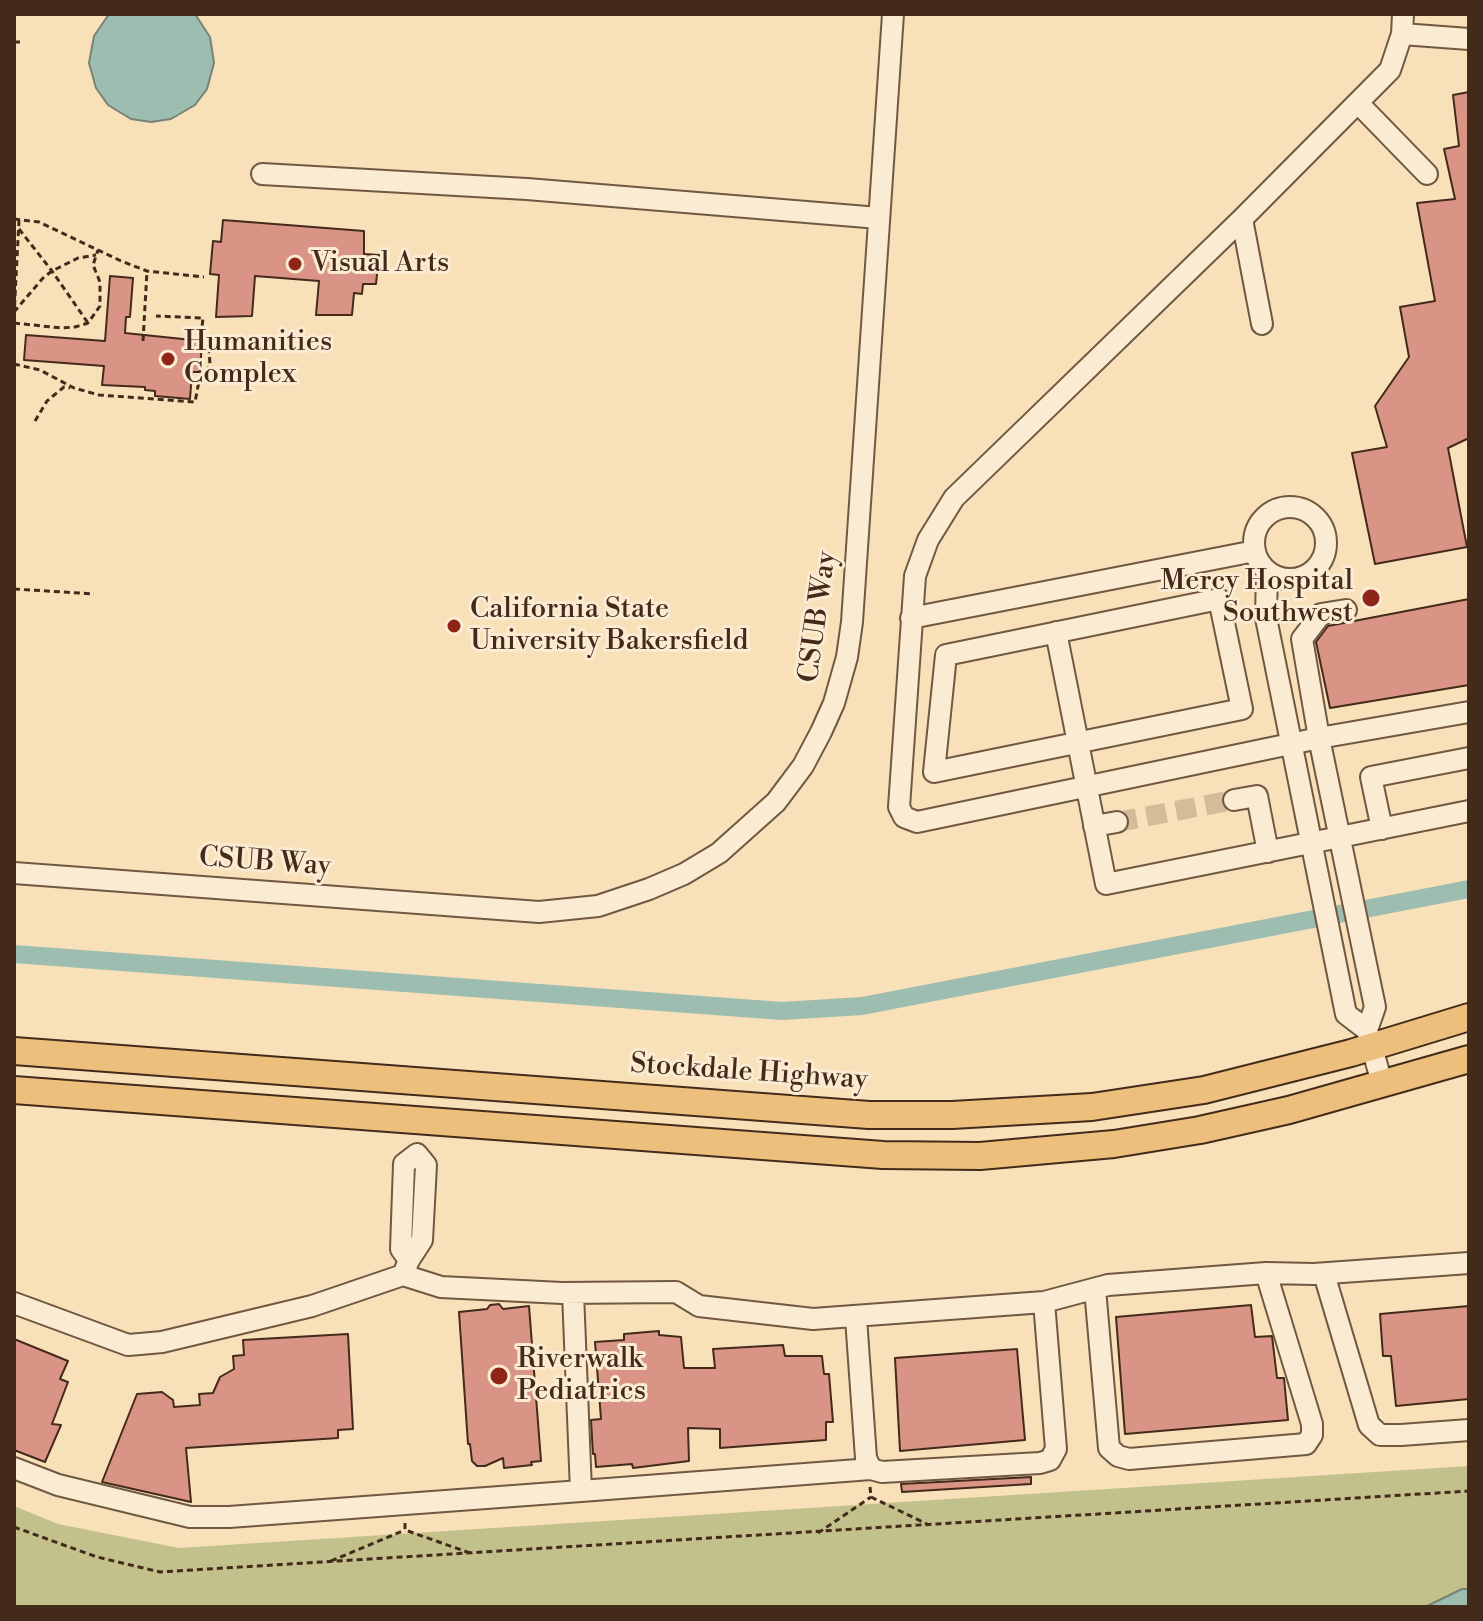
<!DOCTYPE html>
<html>
<head>
<meta charset="utf-8">
<style>
  body { margin:0 }
  #map { position:relative; width:1483px; height:1621px; overflow:hidden; background:#f8e0b9; font-family:"Libre Bodoni",serif }
  canvas { display:block }
  .frame { position:absolute; inset:0; border:16px solid #432a1b; pointer-events:none }
</style>
</head>
<body>
<div id="map">
<canvas width="1483" height="1621"></canvas>
<div class="frame"></div>
</div>
<script>
const ctx = document.querySelector('canvas').getContext('2d');
ctx.lineJoin = 'round';
function paint(path, color) { ctx.fillStyle = color; ctx.fill(path, 'evenodd'); }
const poly = rows => new Path2D(rows.map(r => 'M' + r).join(''));
function strokePath(path, color, width, dash) { ctx.strokeStyle = color; ctx.lineWidth = width; ctx.lineCap = dash ? 'butt' : 'round'; ctx.setLineDash(dash || []); ctx.stroke(path); }
function write(font, color, halo, rows, align = 'center') {
  ctx.font = font + ' "Libre Bodoni",serif'; ctx.lineWidth = 6; ctx.setLineDash([]); ctx.textBaseline = 'middle'; ctx.strokeStyle = halo; ctx.fillStyle = color; for (const [text, x, y, turn = 0] of rows) {
    ctx.save(); ctx.translate(x, y); ctx.rotate((+turn || 0) * Math.PI / 180); ctx.textAlign = isNaN(turn) ? turn : align; if (halo) ctx.strokeText(text, 0, 0); ctx.fillText(text, 0, 0); ctx.restore();
  }
}
const green = poly([
  [1469,1466,1469,1607,14,1607,14,1506,58,1524,179,1548]
]);
const water = poly([
  [109,14,195,14,210,37,214,63,207,89,195,105,171,119,151,122,131,119,108,105,96,88,89,63,94,36,109,14],
  [1462,1589,1469,1589,1469,1607,1425,1607,1462,1589]
]);
const canal = poly([
  [14,954,782,1011,862,1006,1469,889]
]);
const building = poly([
  [1469,92,1469,438,1448,448,1467,547,1375,564,1352,453,1387,447,1375,406,1409,357,1400,307,1435,301,1417,203,1455,199,1444,149,1459,146,1453,95,1469,92],
  [223,220,364,231,364,254,379,255,376,284,363,284,362,294,354,293,352,315,316,315,319,281,255,276,252,316,216,317,219,275,210,274,213,241,221,242,223,220],
  [110,276,133,278,130,317,126,317,125,333,202,341,200,372,192,372,190,399,155,396,155,391,145,390,145,387,102,385,104,366,24,360,26,335,105,341,110,276],
  [1469,599,1469,685,1330,708,1316,642,1328,626,1469,599],
  [499,1304,503,1309,529,1306,541,1461,531,1462,532,1465,504,1468,503,1458,485,1466,477,1466,472,1461,470,1444,468,1444,459,1312,487,1309,490,1305,499,1304],
  [1251,1305,1255,1337,1272,1336,1277,1378,1284,1378,1288,1420,1125,1434,1116,1317,1251,1305],
  [1469,1306,1469,1399,1396,1406,1391,1356,1383,1356,1380,1314,1469,1306],
  [659,1331,659,1335,681,1337,684,1368,715,1368,713,1349,783,1345,785,1356,822,1356,824,1374,829,1374,833,1422,826,1422,826,1440,720,1448,720,1429,688,1428,689,1461,633,1468,632,1464,596,1467,595,1454,593,1454,591,1420,601,1419,595,1342,624,1340,624,1334,659,1331],
  [348,1334,353,1429,338,1430,338,1438,186,1448,191,1502,102,1482,137,1394,162,1392,173,1400,174,1407,200,1405,199,1394,213,1393,220,1377,234,1369,233,1356,244,1355,243,1340,348,1334],
  [14,1339,68,1361,60,1379,68,1382,52,1424,61,1425,45,1462,14,1450,14,1339],
  [1017,1349,1025,1440,900,1451,895,1358,1017,1349],
  [1031,1477,1031,1484,902,1492,901,1484,1031,1477]
]);
const minorTunnel = poly([
  [1117,822,1234,800]
]);
const path = poly([
  [14,42,22,42],
  [14,219,39,222,121,261,147,271,204,277],
  [19,229,52,271,88,323],
  [14,312,43,278,52,271,78,258,96,255],
  [14,316,19,220],
  [14,323,61,328,75,327,88,323,100,306,100,282,93,265,98,250],
  [143,341,147,271],
  [14,364,40,370,74,388,99,395,195,402,199,381,210,365,209,349,201,337,203,318,156,316],
  [35,421,47,401,64,387,70,388],
  [14,589,94,594],
  [870,1487,871,1497,927,1524],
  [405,1523,405,1530,470,1553],
  [14,1527,97,1557,160,1572,1469,1491],
  [818,1533,871,1497],
  [331,1561,405,1530]
]);
const minor = poly([
  [1403,14,1402,34,1390,70,1242,219,954,498,928,540,915,576,899,807,904,817,917,822,1319,738,1469,712],
  [1402,34,1469,39],
  [1358,103,1427,174],
  [262,174,527,189,879,218],
  [1242,219,1262,324],
  '1254 543a36 36 0 1 1 72 0a36 36 0 1 1-72 0Z',
  [1267,571,1266,618,1346,1014,1367,1030],
  [1219,599,1242,709,934,772,946,655,1219,599],
  [1346,610,1321,614,1302,639,1319,738,1375,1007,1367,1030,1382,1083],
  [911,618,1255,551],
  [1056,632,1106,884,1469,811],
  [1234,800,1257,796,1268,852],
  [1094,826,1117,822],
  [1382,829,1371,777,1469,758],
  [14,873,539,912,598,906,649,889,684,874,719,853,776,802,803,766,821,732,834,703,847,657,852,622,893,14],
  [1324,1274,1369,1425,1380,1435,1401,1435,1469,1430],
  [403,1275,441,1287,562,1293,676,1292,699,1306,813,1319,1044,1302,1108,1285,1266,1273,1314,1274,1469,1263],
  [1095,1289,1109,1448,1118,1456,1129,1459,1306,1444,1312,1435,1312,1424,1266,1273],
  [14,1303,128,1345,140,1344,162,1342,312,1306,403,1275,409,1260,422,1240,426,1165,417,1154,404,1164,401,1249,409,1260],
  [856,1318,866,1458,871,1469,882,1472,1040,1463,1050,1460,1056,1449,1044,1302],
  [14,1468,58,1485,190,1517,229,1517,581,1491,573,1293],
  [581,1491,871,1469]
]);
const major = poly([
  [14,1051,869,1115,952,1115,1092,1107,1204,1090,1351,1053,1469,1017],
  [14,1090,883,1155,980,1156,1114,1144,1200,1130,1289,1110,1469,1059]
]);
const markers = [
  [295,264,8,"#8f2418"],
  [168,359,8,"#8f2418"],
  [1371,598,10,"#8f2418"],
  [454,626,8,"#8f2418"],
  [499,1376,10,"#8f2418"]
];
const poiNames = [
  ["Visual Arts",311,264],
  ["Humanities",184,343],
  ["Complex",184,375],
  ["Mercy Hospital",1353,582,"right"],
  ["Southwest",1353,614,"right"],
  ["California State",470,610],
  ["University Bakersfield",470,642],
  ["Riverwalk",517,1360],
  ["Pediatrics",517,1392]
];
const streetNames = [
  ["CSUB Way",819,617,-82],
  ["CSUB Way",265,863,4],
  ["Stockdale Highway",749,1073,4]
];
paint(green, '#c2c18c');
paint(water, '#9dbdb1');
strokePath(water, '#798275', 2);
strokePath(canal, '#9dbdb1', 18);
paint(building, '#da9486');
strokePath(building, '#432a1b', 2);
strokePath(minorTunnel, '#d4bc99', 20, [20, 10]);
strokePath(minor, '#705842', 24);
strokePath(major, '#432a1b', 30);
strokePath(path, '#432a1b', 3, [6, 4]);
strokePath(minor, '#faebd2', 20);
strokePath(major, '#ecc07c', 26);
for (const [x, y, r, color] of markers) { const dot = new Path2D(); dot.arc(x, y, r, 0, 2 * Math.PI); ctx.fillStyle = color; ctx.fill(dot); strokePath(dot, '#faebd2', 3); }
write('28px', '#432a1b', '#faebd2', poiNames, 'left');
write('28px', '#432a1b', '#faebd2', streetNames);
</script>
</body>
</html>
